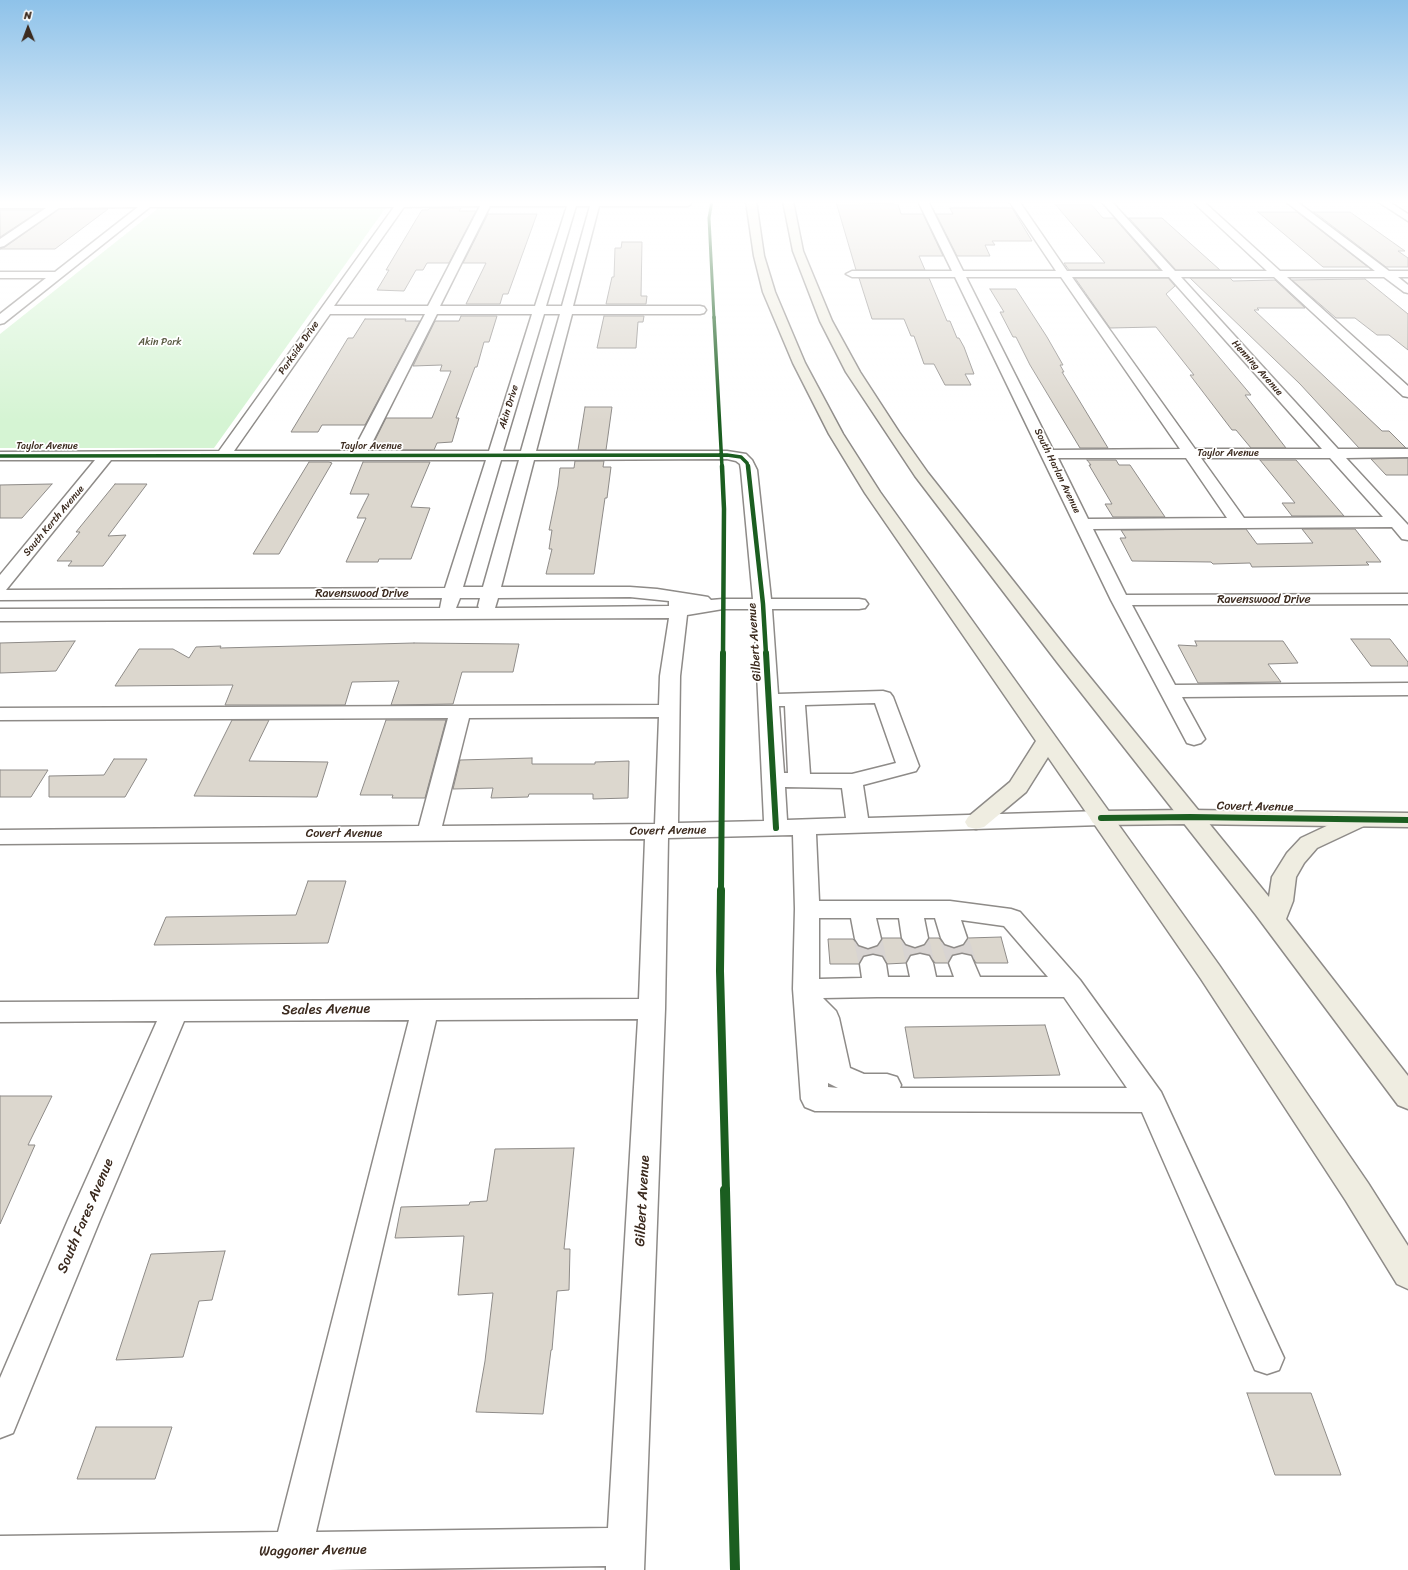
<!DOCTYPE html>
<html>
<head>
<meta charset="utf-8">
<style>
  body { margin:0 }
  #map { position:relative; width:1408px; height:1570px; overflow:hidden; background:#fff; font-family:Sriracha,sans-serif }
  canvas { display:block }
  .north { position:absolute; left:8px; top:8px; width:40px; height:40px; -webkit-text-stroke:3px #fff; paint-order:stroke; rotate:359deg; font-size:11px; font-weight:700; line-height:16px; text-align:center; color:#3b2a1e }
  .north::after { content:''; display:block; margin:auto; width:14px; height:18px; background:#3b2a1e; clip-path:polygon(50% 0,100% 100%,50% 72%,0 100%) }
</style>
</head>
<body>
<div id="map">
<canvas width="1408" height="1570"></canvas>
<div class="north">N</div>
</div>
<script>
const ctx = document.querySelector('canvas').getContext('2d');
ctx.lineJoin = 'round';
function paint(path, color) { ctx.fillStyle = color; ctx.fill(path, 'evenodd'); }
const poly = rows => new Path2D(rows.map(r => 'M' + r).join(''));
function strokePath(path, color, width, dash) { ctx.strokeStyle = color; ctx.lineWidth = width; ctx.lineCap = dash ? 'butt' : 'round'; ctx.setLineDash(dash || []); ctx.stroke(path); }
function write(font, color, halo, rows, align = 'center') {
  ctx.font = font + ' Sriracha,sans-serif'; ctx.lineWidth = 3.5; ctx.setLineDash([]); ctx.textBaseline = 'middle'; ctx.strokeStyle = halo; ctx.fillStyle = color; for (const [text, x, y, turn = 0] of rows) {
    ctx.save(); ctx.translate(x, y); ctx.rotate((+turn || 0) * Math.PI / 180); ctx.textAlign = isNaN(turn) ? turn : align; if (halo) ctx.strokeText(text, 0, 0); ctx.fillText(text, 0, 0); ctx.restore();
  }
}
const green = poly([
  [161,206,387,206,214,448,0,448,0,334]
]);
const building = poly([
  [836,202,898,204,901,214,923,214,943,256,919,256,925,270,856,270,836,202],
  [1055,204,1091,204,1103,218,1114,218,1160,270,1069,270,1064,263,1105,263,1055,204],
  [430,208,461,208,459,211,476,211,449,263,427,263,423,270,416,270,404,291,377,290,389,270,386,270,417,218,422,210,428,210,430,208],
  [950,208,1012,208,1032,241,992,241,995,245,985,245,990,256,957,256,936,214,953,214,950,208],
  [59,209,108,209,55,249,0,249,5,247,59,209],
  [0,210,41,210,0,237,0,210],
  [1258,212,1297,212,1368,267,1323,267,1258,212],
  [1314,212,1350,212,1405,251,1398,251,1408,258,1408,267,1386,267,1314,212],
  [488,214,537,214,508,294,503,294,500,304,466,304,486,263,463,263,488,214],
  [1129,218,1162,218,1220,270,1176,270,1129,218],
  [622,242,642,242,641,296,647,296,646,304,606,304,612,277,614,277,615,248,621,248,622,242],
  [859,278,929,278,947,321,950,321,957,338,959,338,964,347,974,374,965,374,971,385,945,385,934,364,924,364,914,336,911,336,904,319,872,319,859,278],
  [1075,278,1168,278,1175,286,1166,294,1251,395,1245,395,1286,448,1251,448,1236,430,1232,430,1190,375,1194,375,1156,327,1110,328,1075,278],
  [1190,278,1230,278,1233,281,1275,280,1305,308,1257,308,1259,310,1254,310,1382,431,1389,431,1406,448,1359,448,1300,384,1190,278],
  [1365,279,1408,314,1408,350,1389,335,1377,335,1355,318,1336,318,1292,280,1365,279],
  [990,289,1016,289,1047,337,1063,365,1060,365,1064,372,1062,372,1108,448,1080,448,1030,365,1016,337,1013,337,1000,312,1004,312,990,289],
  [461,316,497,316,489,342,484,342,477,367,475,367,456,418,459,418,452,442,437,443,434,450,370,450,386,418,432,418,451,371,440,371,442,365,413,366,435,321,459,321,461,316],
  [604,316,644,316,643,322,638,322,636,348,597,348,604,316],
  [365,319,406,319,405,321,420,321,365,425,322,425,318,432,291,432,348,338,353,338,365,319],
  [585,407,612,407,606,450,578,450,585,407],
  [1408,458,1408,475,1386,475,1371,459,1408,458],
  [1087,460,1116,460,1119,465,1130,465,1165,517,1113,517,1105,504,1112,504,1089,465,1091,465,1087,460],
  [1260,460,1296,460,1344,516,1292,516,1282,503,1295,503,1260,460],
  [575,461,604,461,603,467,611,467,607,498,605,498,594,574,546,574,552,549,549,549,552,530,549,530,558,486,560,468,574,468,575,461],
  [309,462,329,462,332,463,279,554,253,554,309,462],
  [363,462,430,462,411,507,430,508,411,559,379,559,378,562,346,562,366,518,357,518,369,494,350,494,363,462],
  [52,484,22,518,0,518,0,485,52,484],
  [115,484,147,484,108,536,126,535,103,566,68,566,72,561,57,561,80,532,76,532,115,484],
  [1246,529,1257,544,1313,543,1302,529,1355,529,1381,562,1366,562,1369,565,1252,567,1250,563,1213,564,1211,562,1132,561,1120,538,1126,538,1121,530,1246,529],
  [1351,639,1390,639,1408,662,1408,666,1371,666,1351,639],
  [75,641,56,671,0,673,0,643,75,641],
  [1195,641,1283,641,1298,663,1268,664,1281,682,1198,683,1178,645,1197,646,1195,641],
  [414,643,519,644,513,672,462,672,453,704,391,705,399,681,352,682,345,705,225,705,233,685,115,686,139,649,173,649,189,658,196,647,221,646,220,648,414,643],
  [232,720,269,720,249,761,328,762,317,797,194,796,232,720],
  [386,720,446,720,425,798,392,798,393,795,360,795,386,720],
  [532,758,532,764,595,764,595,762,629,761,628,798,593,799,593,794,529,794,528,797,491,798,493,788,453,789,460,760,532,758],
  [114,759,147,759,125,797,49,797,49,776,104,775,114,759],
  [0,770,48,770,31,797,0,797,0,770],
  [308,881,346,881,328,943,154,945,166,917,296,915,308,881],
  [1001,937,1008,963,976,963,971,955,962,953,952,955,948,963,935,963,929,955,920,953,910,955,906,963,887,964,882,956,873,954,864,956,859,964,830,964,828,939,853,939,859,946,868,949,878,946,882,938,901,938,906,945,915,948,924,945,929,938,939,938,945,945,954,948,964,945,968,938,1001,937],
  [1045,1025,1060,1075,914,1078,905,1027,1045,1025],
  [0,1096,52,1096,28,1145,35,1145,0,1224,0,1096],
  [574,1148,564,1249,570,1249,569,1290,557,1291,552,1350,551,1350,543,1414,476,1412,485,1361,493,1293,458,1295,464,1236,395,1238,401,1207,469,1205,470,1202,487,1201,495,1149,574,1148],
  [225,1251,212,1300,199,1301,183,1357,116,1360,151,1254,225,1251],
  [1247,1393,1311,1393,1341,1475,1275,1475,1247,1393],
  [96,1427,172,1427,155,1479,77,1479,96,1427]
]);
const minorTunnel = poly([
  [915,938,920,963],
  [954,938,962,963],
  [868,939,873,964]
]);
const minor = poly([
  [58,201,692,201,690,205,687,206,599,206,573,306,700,306,704,307,706,310,704,313,700,314,572,314,536,451,727,451,746,454,752,460,757,470,771,599,859,599,865,600,868,604,865,608,859,609,772,609,778,694,883,691,890,693,893,697,919,766,916,771,863,785,868,818,1101,811,1109,813,1112,818,1109,823,1101,825,816,834,819,901,950,901,1011,909,1020,912,1080,980,1161,1092,1284,1358,1279,1370,1267,1374,1255,1370,1142,1112,815,1111,805,1107,801,1099,793,989,795,909,793,835,668,838,665,1009,644,1570,606,1570,606,1566,330,1570,0,1570,0,1536,278,1532,409,1020,184,1021,100,1220,13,1433,0,1438,0,1378,68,1220,157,1021,0,1022,0,1002,639,999,645,839,0,844,0,830,419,826,448,718,0,720,0,708,659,705,660,676,669,618,0,621,0,609,440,608,442,598,0,600,0,575,95,460,0,460,0,452,219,451,394,207,150,207,4,323,0,324,0,314,46,278,0,278,0,272,55,272,138,207,59,208,4,246,0,247,0,239,46,208,0,208,0,202,58,201],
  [480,206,428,306,334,306,404,207,480,206],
  [490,206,567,206,535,306,440,306,490,206],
  [576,206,590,206,562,306,546,306,576,206],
  [330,314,425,314,353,451,234,451,330,314],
  [437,314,532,314,489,451,368,451,437,314],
  [544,314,560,314,521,451,503,451,544,314],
  [727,459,736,461,740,464,741,470,753,599,723,599,711,600,708,597,702,596,657,589,630,587,501,587,534,460,727,459],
  [111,460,486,460,445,588,6,590,111,460],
  [501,460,519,460,483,587,463,587,501,460],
  [630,597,669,601,669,606,495,608,498,598,630,597],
  [460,598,480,598,478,606,479,608,456,608,460,598],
  [723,609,754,609,764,821,678,823,680,676,687,615,723,609],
  [875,703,896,763,852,774,810,774,805,705,875,703],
  [779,706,785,706,788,773,784,773,779,706],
  [659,717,655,824,442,826,469,718,659,717],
  [785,787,842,788,846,818,787,820,785,787],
  [819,918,851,918,855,939,859,945,868,948,877,945,881,939,876,918,899,918,902,938,906,944,915,947,924,944,928,938,924,918,935,918,941,938,945,944,954,947,963,944,967,938,961,920,1004,926,1048,977,980,977,971,956,962,954,953,956,949,963,954,977,936,977,933,963,929,956,920,954,911,956,907,963,910,977,888,977,886,964,882,957,873,955,864,957,860,964,862,978,819,979,819,918],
  [877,997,1064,997,1127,1088,900,1088,901,1085,897,1077,887,1074,864,1074,850,1068,839,1018,836,1011,823,998,877,997],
  [638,1019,608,1528,316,1532,436,1020,638,1019],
  [828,1083,838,1088,828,1087,828,1083],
  [918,201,928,201,963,271,1056,271,1009,201,1019,201,1067,271,1163,271,1101,201,1111,201,1175,271,1267,271,1192,201,1203,201,1280,271,1375,271,1285,201,1296,201,1389,271,1408,271,1408,277,1398,277,1408,285,1408,293,1404,292,1384,277,1287,277,1408,386,1408,397,1403,396,1274,277,1181,277,1338,449,1408,449,1408,457,1346,458,1408,525,1408,540,1402,539,1392,527,1093,529,1126,595,1408,594,1408,604,1132,605,1175,685,1408,683,1408,695,1182,697,1205,739,1201,743,1194,745,1187,743,1111,600,955,277,852,277,846,274,852,271,952,271,918,201],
  [966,277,1061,277,1180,449,1053,450,966,277],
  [1072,277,1169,277,1322,449,1195,449,1072,277],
  [1058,458,1186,458,1227,518,1088,519,1058,458],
  [1201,458,1330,458,1383,517,1244,518,1201,458],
  [1377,201,1388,201,1408,214,1408,221,1377,201]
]);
const major = poly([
  [1190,810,1408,813,1408,827,1190,824,1101,825,1093,823,1090,818,1093,813,1101,811,1190,810]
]);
const highway = poly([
  [746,201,756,201,764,256,775,292,805,363,843,434,880,492,1219,965,1368,1183,1408,1246,1408,1289,1397,1284,1346,1201,1201,979,1048,757,1026,792,984,827,976,829,968,827,965,822,968,817,1010,782,1036,741,865,493,829,434,793,363,763,292,754,256,746,201],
  [783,201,793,201,803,251,832,321,860,372,899,432,928,473,1071,654,1269,897,1272,877,1287,853,1301,838,1350,815,1358,813,1366,815,1369,820,1366,825,1317,848,1304,863,1296,877,1293,901,1286,919,1408,1076,1408,1109,1398,1105,1256,915,1057,662,915,476,846,372,820,321,793,251,783,201]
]);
const cyclewayFar5 = poly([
  [712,201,709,218,714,318]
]);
const cyclewayFar4 = poly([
  [714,317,722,467],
  [0,456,727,455,741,457,747,463,748,467]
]);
const cyclewayFar3 = poly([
  [722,466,724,509,723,654],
  [748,466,763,604,766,654]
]);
const cyclewayFar2 = poly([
  [766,653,776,828],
  [1101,818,1190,817,1408,820],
  [721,891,723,653]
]);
const cyclewayFar1 = poly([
  [721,890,720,971,726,1191]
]);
const cycleway = poly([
  [725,1190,735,1570]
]);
const farParknames = [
  ["Akin Park",160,342]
];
const farStreetnames = [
  ["Parkside Drive",299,348,-55],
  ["Henning Avenue",1257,368,48],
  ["Akin Drive",509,407,-73],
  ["Taylor Avenue",47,446],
  ["Taylor Avenue",371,446],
  ["Taylor Avenue",1228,453],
  ["South Harlan Avenue",1057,471,64],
  ["South Kerth Avenue",54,521,-50]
];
const streetNames = [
  ["Ravenswood Drive",362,594],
  ["Ravenswood Drive",1264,600],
  ["Gilbert Avenue",755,642,-94],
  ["Covert Avenue",1255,807,1],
  ["Covert Avenue",668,831,-1],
  ["Covert Avenue",344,834]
];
const nearStreetnames = [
  ["Seales Avenue",326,1010,-1],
  ["Gilbert Avenue",643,1201,-87],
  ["South Fares Avenue",86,1216,-67],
  ["Waggoner Avenue",313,1551,-1]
];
paint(green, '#d5f4d3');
paint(building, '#dcd7ce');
strokePath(building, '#8e8b88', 1);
strokePath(minorTunnel, '#d8d4d2', 28, [28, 14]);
strokePath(minor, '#8e8b88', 3);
strokePath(major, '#8e8b88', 3);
strokePath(highway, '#8e8b88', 3);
paint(minor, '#fff');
paint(major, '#efede1');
paint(highway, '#efede1');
strokePath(cyclewayFar5, '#1b5e20', 3);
strokePath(cyclewayFar4, '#1b5e20', 3.5);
strokePath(cyclewayFar3, '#1b5e20', 4.5);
strokePath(cyclewayFar2, '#1b5e20', 6);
strokePath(cyclewayFar1, '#1b5e20', 8);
strokePath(cycleway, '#1b5e20', 10);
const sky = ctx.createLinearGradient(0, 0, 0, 421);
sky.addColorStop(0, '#8ec2e9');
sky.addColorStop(0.48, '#fff');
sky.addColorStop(1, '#ffffff00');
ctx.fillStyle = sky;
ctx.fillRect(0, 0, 1408, 421);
write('10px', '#595a42', '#fff', farParknames);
write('10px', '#3b2a1e', '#fff', farStreetnames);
write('12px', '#3b2a1e', '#fff', streetNames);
write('14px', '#3b2a1e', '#fff', nearStreetnames);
</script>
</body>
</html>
